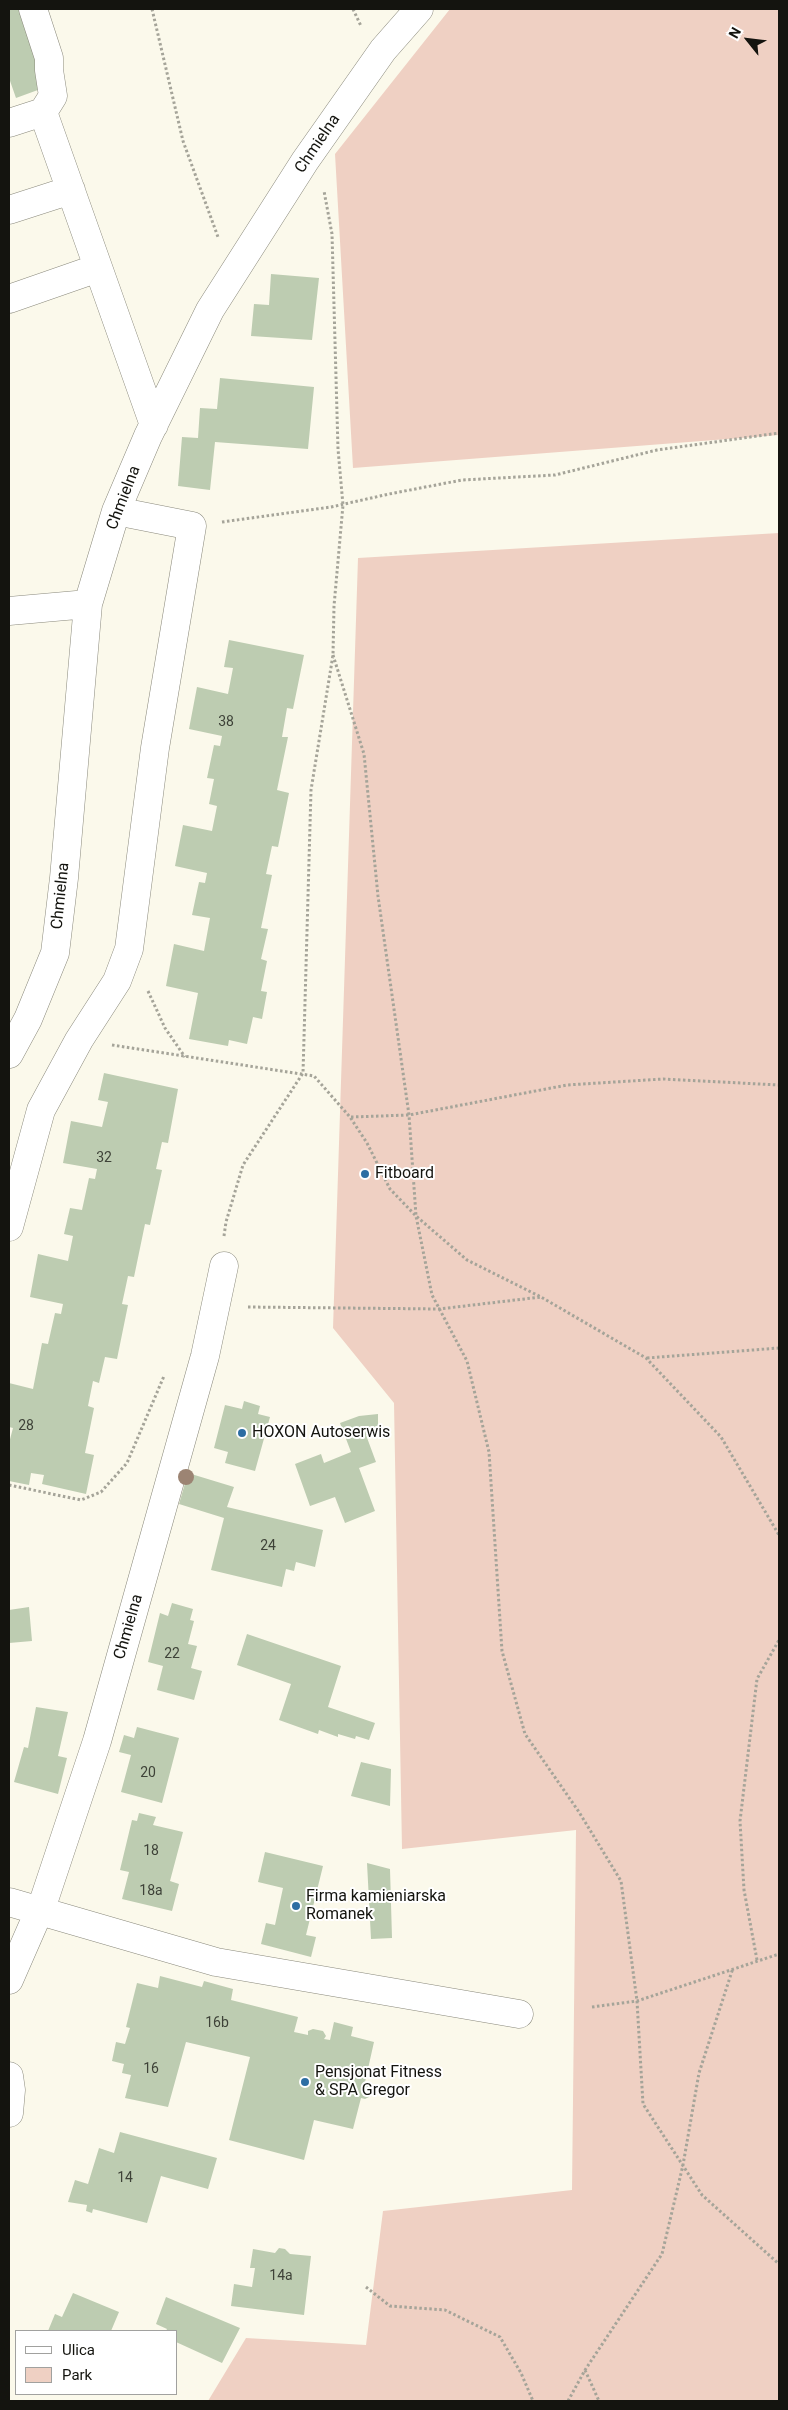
<!DOCTYPE html>
<html>
<head>
<meta charset="utf-8">
<style>
  body { margin:0 }
  #map { position:relative; width:788px; height:2410px; overflow:hidden; background:#fbf9eb; font-family:Roboto,sans-serif }
  canvas { display:block }
  .frame { position:absolute; inset:0; border:10px solid #14140f; pointer-events:none }
  .legend { position:absolute; left:15px; top:2330px; width:162px; height:65px; box-sizing:border-box; background:#fff; border:1px solid #a1a19f; margin:0; padding:6px 9px; list-style:none; font-size:15px; color:#14140f }
  .legend li { display:flex; align-items:center; gap:10px; height:25px }
  .legend b { width:25px; border:1px solid #a1a19f }
  .north { position:absolute; left:723px; top:15px; width:50px; height:50px; -webkit-text-stroke:4px #fff; paint-order:stroke; rotate:299deg; font-size:14px; font-weight:700; line-height:20px; text-align:center; color:#14140f }
  .north::after { content:''; display:block; margin:auto; width:18px; height:22px; background:#14140f; clip-path:polygon(50% 0,100% 100%,50% 72%,0 100%) }
</style>
</head>
<body>
<div id="map">
<canvas width="788" height="2410"></canvas>
<div class="frame"></div>
<ul class="legend">
<li><b style="height:6px;background:#fff"></b>Ulica</li>
<li><b style="height:14px;background:#efd0c3"></b>Park</li>
</ul>
<div class="north">N</div>
</div>
<script>
const ctx = document.querySelector('canvas').getContext('2d');
ctx.lineJoin = 'round';
function paint(path, color) { ctx.fillStyle = color; ctx.fill(path, 'evenodd'); }
const poly = rows => new Path2D(rows.map(r => 'M' + r).join(''));
function strokePath(path, color, width, dash) { ctx.strokeStyle = color; ctx.lineWidth = width; ctx.lineCap = dash ? 'butt' : 'round'; ctx.setLineDash(dash || []); ctx.stroke(path); }
function write(font, color, halo, rows, align = 'center') {
  ctx.font = font + ' Roboto,sans-serif'; ctx.lineWidth = 4; ctx.setLineDash([]); ctx.textBaseline = 'middle'; ctx.strokeStyle = halo; ctx.fillStyle = color; for (const [text, x, y, turn = 0] of rows) {
    ctx.save(); ctx.translate(x, y); ctx.rotate((+turn || 0) * Math.PI / 180); ctx.textAlign = isNaN(turn) ? turn : align; if (halo) ctx.strokeText(text, 0, 0); ctx.fillText(text, 0, 0); ctx.restore();
  }
}
const green = poly([
  [450,9,779,9,779,435,353,468,335,154],
  [779,533,779,2401,208,2401,246,2338,366,2345,383,2211,572,2190,576,1830,402,1849,394,1403,333,1328,358,558]
]);
const building = poly([
  [9,9,19,9,46,87,16,98,9,78],
  [271,274,319,278,312,340,251,336,254,304,269,305],
  [220,378,314,387,308,449,215,442,210,490,178,486,182,437,198,438,200,408,217,409],
  [229,640,304,655,293,709,287,708,282,737,288,737,277,790,289,793,278,847,272,846,266,874,272,875,261,928,268,929,261,959,267,961,261,991,267,992,262,1019,253,1017,247,1044,229,1040,228,1046,189,1039,198,993,166,986,174,944,204,951,210,918,192,915,199,882,205,883,207,873,175,866,183,825,212,831,217,806,209,804,214,779,207,778,214,745,220,746,222,736,189,729,197,687,228,694,233,668,224,667],
  [104,1073,178,1089,168,1143,162,1142,156,1169,162,1170,150,1225,145,1224,134,1277,128,1276,122,1304,128,1305,117,1359,105,1357,99,1383,93,1381,88,1406,94,1408,85,1453,94,1455,86,1494,42,1484,44,1475,31,1473,29,1485,9,1481,9,1443,13,1428,9,1427,9,1383,33,1389,42,1343,48,1344,55,1313,61,1314,63,1304,30,1297,38,1254,68,1261,73,1236,64,1234,70,1208,82,1210,89,1178,95,1179,97,1169,63,1163,71,1121,102,1127,108,1102,98,1100],
  [244,1401,260,1406,258,1414,270,1417,255,1471,225,1463,228,1452,214,1448,225,1405,242,1409],
  [378,1414,378,1430,366,1435,376,1462,359,1468,375,1511,345,1523,335,1497,310,1506,295,1464,321,1454,324,1463,351,1452,340,1423,359,1416],
  [188,1473,234,1487,227,1507,323,1530,315,1567,296,1562,294,1571,286,1569,282,1587,211,1570,224,1518,179,1504],
  [172,1603,193,1609,190,1620,194,1621,188,1644,197,1646,191,1668,202,1671,194,1700,157,1690,163,1666,148,1662,160,1613,168,1616],
  [29,1607,32,1641,9,1643,9,1610],
  [247,1634,341,1666,328,1707,375,1723,369,1740,356,1736,355,1739,338,1734,338,1737,319,1730,318,1734,279,1720,291,1684,237,1665],
  [36,1707,68,1712,58,1756,67,1758,58,1794,14,1782,24,1747,28,1748],
  [137,1727,179,1738,162,1803,121,1792,131,1755,119,1752,124,1735,134,1738],
  [361,1762,391,1769,390,1806,351,1796],
  [139,1813,156,1817,153,1825,183,1832,170,1881,179,1884,172,1911,122,1899,129,1872,120,1870,132,1820,137,1821],
  [265,1852,323,1866,306,1935,316,1937,311,1957,261,1944,266,1923,275,1925,283,1888,258,1882],
  [367,1863,390,1869,392,1938,371,1939],
  [160,1976,202,1987,204,1981,233,1989,231,2000,298,2017,294,2032,308,2035,308,2031,313,2029,323,2031,326,2036,324,2039,330,2040,334,2022,353,2027,351,2036,374,2042,365,2082,368,2082,372,2087,369,2097,365,2099,361,2098,353,2129,314,2120,304,2160,229,2140,250,2057,186,2042,168,2107,125,2098,131,2075,122,2073,124,2064,112,2061,116,2042,125,2044,130,2028,126,2027,137,1983,158,1988],
  [120,2132,217,2158,208,2189,161,2176,147,2223,93,2209,92,2213,86,2211,87,2205,68,2202,75,2180,88,2184,99,2148,114,2153],
  [279,2248,285,2249,290,2254,311,2256,304,2315,231,2306,234,2284,252,2287,255,2268,250,2268,253,2249,275,2253],
  [73,2293,119,2312,111,2331,48,2331,55,2314,62,2317],
  [166,2297,240,2328,222,2363,176,2342,176,2331,166,2331,167,2329,156,2324]
]);
const path = poly([
  [152,9,183,141,218,237],
  [353,9,361,26],
  [222,522,331,507,389,494,462,480,555,475,657,450,779,433],
  [333,655,364,754,378,896,409,1115,416,1216,432,1295,467,1361,489,1452,502,1651,525,1734,579,1812,621,1881,637,2001,643,2104,702,2195,779,2264],
  [148,991,165,1028,185,1057],
  [112,1045,314,1076,350,1117,367,1143,390,1189,416,1216,467,1260,541,1297,646,1358,721,1437,779,1535],
  [351,1117,409,1115,567,1085,663,1079,779,1085],
  [224,1236,226,1222,243,1165,303,1073,311,790,333,655,334,606,343,505,338,449,332,234,324,191],
  [248,1307,439,1309,541,1297],
  [647,1358,779,1348],
  [9,1485,81,1500,101,1492,127,1463,164,1376],
  [757,1960,744,1890,740,1821,757,1679,779,1640],
  [592,2007,637,2001,779,1954],
  [366,2287,390,2306,445,2310,500,2337,521,2373,533,2401],
  [585,2370,599,2401],
  [568,2401,585,2370,662,2254,683,2165,699,2073,733,1968]
]);
const minor = poly([
  [33,9,49,58,49,70,53,96,43,112],
  [9,123,43,112,154,425],
  [9,210,71,190],
  [9,299,98,268],
  [9,611,88,604],
  [9,1054,28,1019,55,953,64,878,88,604,116,511,148,436,210,310,305,161,383,50,419,9],
  [9,1227,41,1110,79,1040,117,981,129,949,155,748,192,526,116,511],
  [9,1902,216,1962,519,2014],
  [9,1980,44,1900,97,1741,205,1356,224,1266],
  [9,2076,11,2090,9,2113]
]);
const trees = [
  [186,1477]
];
const markers = [
  [365,1174,5,"#2c6da3"],
  [242,1433,5,"#2c6da3"],
  [296,1906,5,"#2c6da3"],
  [305,2082,5,"#2c6da3"]
];
const numberNames = [
  ["38",226,722],
  ["32",104,1158],
  ["28",26,1426],
  ["24",268,1546],
  ["22",172,1654],
  ["20",148,1773],
  ["18",151,1851],
  ["18a",151,1891],
  ["16b",217,2023],
  ["16",151,2069],
  ["14",125,2178],
  ["14a",281,2276]
];
const streetNames = [
  ["Chmielna",318,144,-56],
  ["Chmielna",124,498,-69],
  ["Chmielna",61,896,-84],
  ["Chmielna",129,1627,-74]
];
const poiNames = [
  ["Fitboard",375,1174],
  ["HOXON Autoserwis",252,1433],
  ["Firma kamieniarska",306,1897],
  ["Romanek",306,1915],
  ["Pensjonat Fitness",315,2073],
  ["& SPA Gregor",315,2091]
];
paint(green, '#efd0c3');
paint(building, '#bdccb1');
strokePath(minor, '#8a897c', 29);
strokePath(path, '#a5a499', 3, [2.5, 2.5]);
strokePath(minor, '#fff', 28);
ctx.fillStyle = '#9c8473';
for (const [x, y] of trees) { ctx.beginPath(); ctx.arc(x, y, 8, 0, 2 * Math.PI); ctx.fill(); }
for (const [x, y, r, color] of markers) { const dot = new Path2D(); dot.arc(x, y, r, 0, 2 * Math.PI); ctx.fillStyle = color; ctx.fill(dot); strokePath(dot, '#fff', 2); }
write('14px', '#3e4238', null, numberNames);
write('16px', '#14140f', '#fff', streetNames);
write('16px', '#14140f', '#fff', poiNames, 'left');
</script>
</body>
</html>
